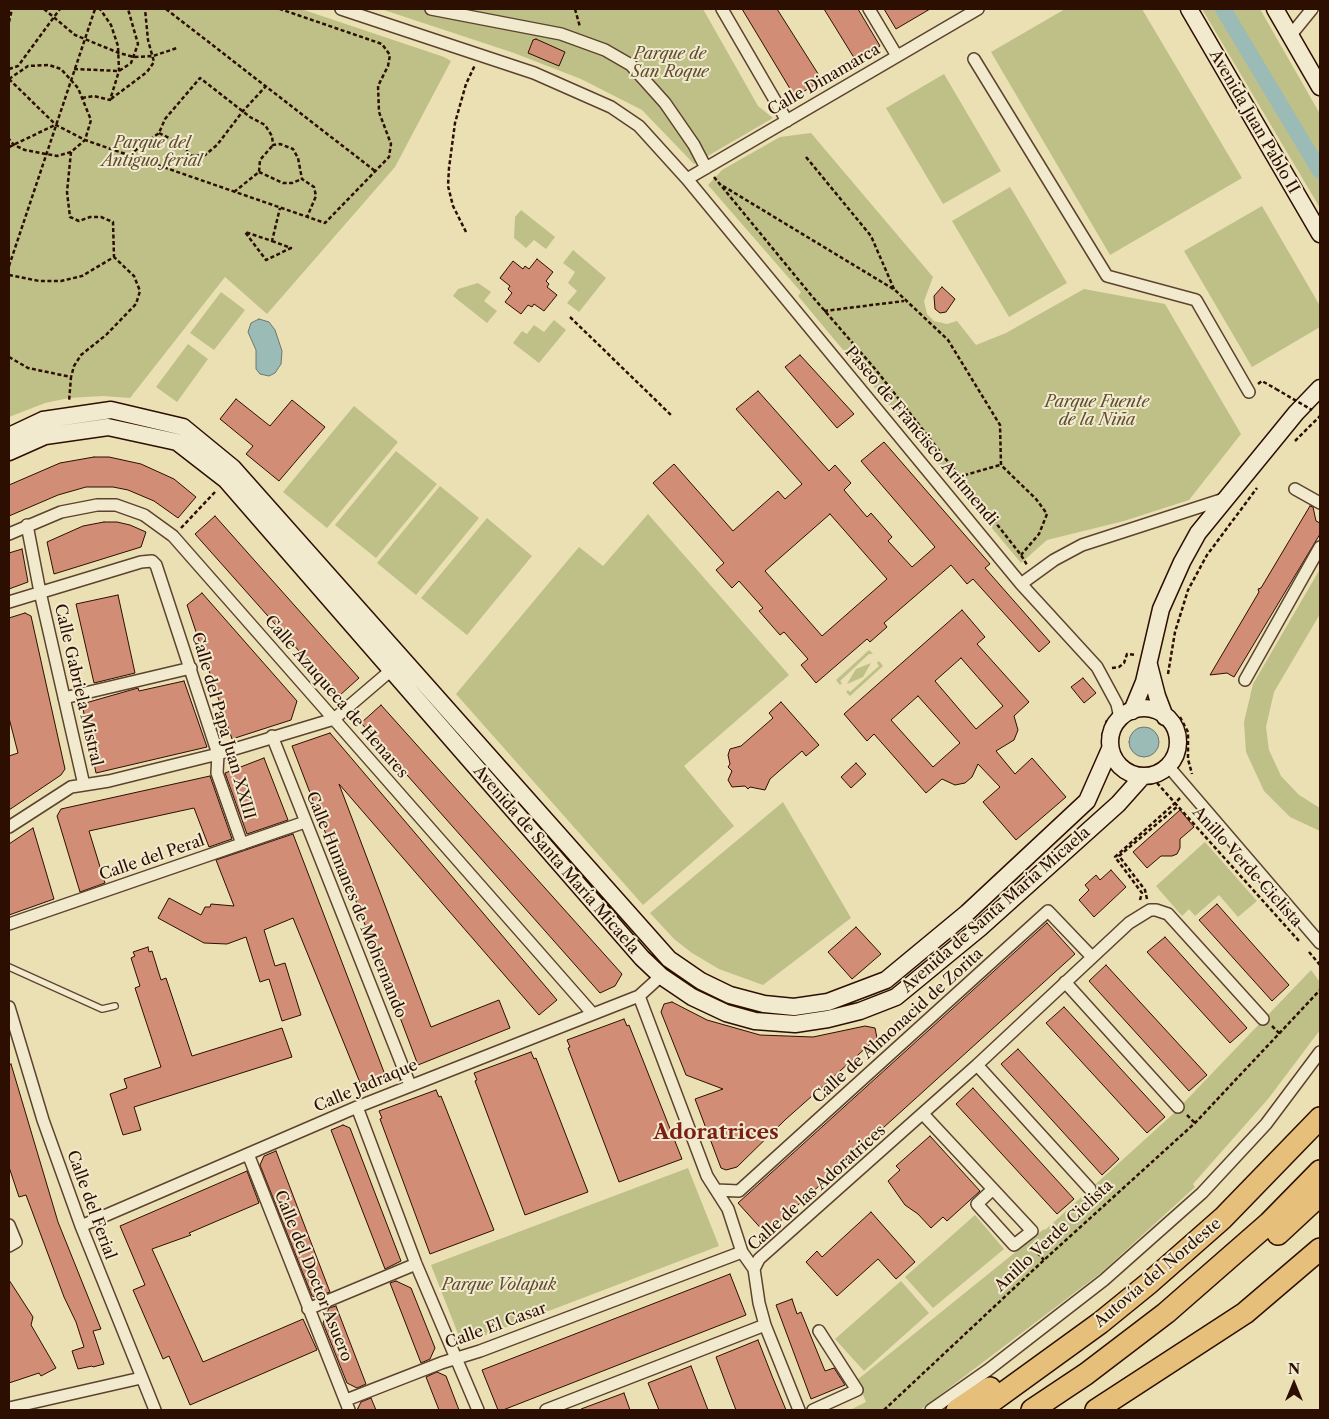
<!DOCTYPE html>
<html>
<head>
<meta charset="utf-8">
<style>
  body { margin:0 }
  #map { position:relative; width:1329px; height:1419px; overflow:hidden; background:#ebdfb4; font-family:"Libre Caslon Text",serif }
  canvas { display:block }
  .frame { position:absolute; inset:0; border:10px solid #2d0f01; pointer-events:none }
  .north { position:absolute; left:1269px; top:1359px; width:50px; height:50px; -webkit-text-stroke:4px #f2eace; paint-order:stroke; rotate:0deg; font-size:14px; font-weight:700; line-height:20px; text-align:center; color:#2d0f01 }
  .north::after { content:''; display:block; margin:auto; width:18px; height:22px; background:#2d0f01; clip-path:polygon(50% 0,100% 100%,50% 72%,0 100%) }
</style>
</head>
<body>
<div id="map">
<canvas width="1329" height="1419"></canvas>
<div class="frame"></div>
<div class="north">N</div>
</div>
<script>
const ctx = document.querySelector('canvas').getContext('2d');
ctx.lineJoin = 'round';
function paint(path, color) { ctx.fillStyle = color; ctx.fill(path, 'evenodd'); }
const poly = rows => new Path2D(rows.map(r => 'M' + r).join(''));
function strokePath(path, color, width, dash) { ctx.strokeStyle = color; ctx.lineWidth = width; ctx.lineCap = dash ? 'butt' : 'round'; ctx.setLineDash(dash || []); ctx.stroke(path); }
function write(font, color, halo, rows, align = 'center') {
  ctx.font = font + ' "Libre Caslon Text",serif'; ctx.lineWidth = 4; ctx.setLineDash([]); ctx.textBaseline = 'middle'; ctx.strokeStyle = halo; ctx.fillStyle = color; for (const [text, x, y, turn = 0] of rows) {
    ctx.save(); ctx.translate(x, y); ctx.rotate((+turn || 0) * Math.PI / 180); ctx.textAlign = isNaN(turn) ? turn : align; if (halo) ctx.strokeText(text, 0, 0); ctx.fillText(text, 0, 0); ctx.restore();
  }
}
const green = poly([
  [9,9,301,9,444,57,451,61,395,167,267,314,225,277,130,398,103,396,69,398,45,403,9,417],
  [381,9,703,9,758,106,773,118,694,164,642,110,581,79,514,53],
  [1065,9,1142,9,1242,178,1110,255,991,52],
  [1202,9,1260,9,1320,114,1320,208],
  [944,74,1001,171,943,204,886,108],
  [811,133,933,277,924,301,927,314,934,321,947,324,957,321,976,345,1006,333,1084,289,1165,304,1241,434,1189,500,1124,521,1047,540,1021,563,798,296,801,292,708,185,722,170,780,137],
  [1010,187,1067,283,1009,317,952,221],
  [1262,206,1320,306,1320,327,1252,367,1184,251],
  [521,210,555,237,546,249,534,240,526,248,514,238,515,217],
  [573,250,606,278,579,312,567,303,577,291,568,283,575,272,563,263],
  [478,283,491,292,484,301,497,311,487,323,453,296,458,289],
  [221,292,245,310,214,350,190,333],
  [554,320,566,330,539,363,513,343,522,331,527,334,534,325,544,332],
  [188,344,208,359,177,402,156,387],
  [354,406,398,442,327,528,283,492],
  [396,451,437,484,376,558,335,525],
  [440,486,479,518,416,595,377,563],
  [648,514,789,675,684,766,734,826,643,905,456,694,579,547,603,566],
  [487,518,532,556,467,635,421,598],
  [1320,569,1320,614,1274,692,1266,727,1269,750,1281,776,1299,795,1320,808,1320,831,1290,817,1264,791,1246,752,1244,722,1253,684],
  [869,650,873,654,869,654,840,681,842,683,840,685,836,680],
  [879,661,883,666,850,696,846,692,848,690,850,692,879,666,877,663],
  [871,663,863,677,847,684,856,669],
  [783,802,851,918,763,985,719,969,692,953,674,939,650,913],
  [1205,842,1257,901,1238,917,1219,895,1195,916,1189,909,1182,916,1156,886],
  [1311,970,1320,982,1320,1030,1268,1099,1193,1184,1195,1187,1102,1272,920,1410,850,1410,866,1402,857,1380,1044,1229,1045,1230,1173,1114],
  [688,1168,719,1246,462,1344,431,1265],
  [975,1215,1004,1249,933,1308,905,1277],
  [901,1281,929,1313,864,1371,835,1339]
]);
const water = poly([
  [259,319,269,322,275,330,282,351,281,364,275,373,269,376,260,374,256,369,256,350,248,332,251,323,259,319],
  '1129 742a15 15 0 1 1 30 0a15 15 0 1 1-30 0Z'
]);
const canal = poly([
  [1223,9,1320,171]
]);
const building = poly([
  [742,9,777,9,822,80,795,97,742,9],
  [824,9,858,9,880,46,856,61,824,9],
  [884,9,930,9,896,29,884,9],
  [536,39,565,52,559,66,528,53,533,40,536,39],
  [537,259,553,272,546,281,549,284,547,287,557,295,544,311,534,304,532,307,528,305,521,314,505,302,512,293,508,289,510,286,500,278,513,261,523,269,525,266,529,269,537,259],
  [942,287,955,299,946,312,940,313,935,309,934,296,942,287],
  [800,355,854,414,837,428,785,367,800,355],
  [758,391,829,471,835,465,851,483,844,490,867,517,871,513,892,537,888,541,912,567,935,547,861,461,884,442,990,564,985,568,1050,642,1039,652,973,579,967,584,951,565,884,623,887,627,870,642,867,639,816,683,801,665,808,659,784,632,780,635,759,611,763,608,739,581,732,588,716,570,724,563,653,483,674,464,733,531,778,491,785,499,802,484,736,409,758,391],
  [830,514,887,579,822,636,765,571,830,514],
  [236,399,270,426,292,400,325,427,279,481,246,454,253,446,220,419,236,399],
  [94,457,109,457,141,464,174,479,196,497,178,518,154,501,128,490,113,487,86,487,58,495,9,516,9,485,60,463,94,457],
  [1310,506,1313,507,1316,521,1320,523,1320,534,1234,677,1227,673,1210,675,1259,592,1258,589,1261,588,1310,506],
  [215,516,359,678,339,696,195,534,215,516],
  [104,522,117,522,130,525,146,532,141,547,54,574,47,542,83,526,104,522],
  [22,549,28,582,9,589,9,553,22,549],
  [202,593,297,701,291,720,232,739,187,605,202,593],
  [118,595,135,673,94,683,76,604,118,595],
  [962,610,985,637,977,644,1029,702,1014,716,1018,730,1014,740,996,751,1015,774,1032,758,1066,797,1016,840,983,802,1000,787,978,764,972,777,965,783,955,785,942,779,926,793,874,734,867,741,844,714,962,610],
  [961,658,1003,706,976,729,935,681,961,658],
  [918,696,960,743,933,767,891,720,918,696],
  [25,613,31,616,65,769,61,775,9,810,9,756,18,753,9,718,9,618,25,613],
  [1083,678,1096,693,1084,703,1071,687,1083,678],
  [184,681,207,747,96,773,82,704,138,688,139,691,184,681],
  [781,702,819,745,806,756,802,751,770,779,765,790,750,787,748,789,745,786,732,787,728,780,732,771,728,767,730,764,728,755,730,749,741,746,773,718,769,713,781,702],
  [381,705,622,974,615,986,600,993,361,723,381,705],
  [330,733,557,1000,539,1015,339,784,431,1027,499,1000,510,1028,418,1065,331,835,327,837,292,746,330,733],
  [264,758,288,820,247,834,225,773,264,758],
  [856,763,866,774,851,788,841,777,856,763],
  [210,776,232,839,209,847,194,808,89,831,105,883,80,892,57,816,61,809,210,776],
  [1180,810,1194,827,1180,839,1180,848,1177,854,1172,856,1161,856,1147,868,1133,852,1180,810],
  [33,828,54,899,9,915,9,844,33,828],
  [293,834,387,1080,363,1090,293,918,264,930,275,966,285,963,301,1015,282,1021,269,979,260,982,246,937,227,944,204,943,158,918,169,898,201,915,205,907,210,907,211,904,234,906,216,860,293,834],
  [1111,870,1126,887,1094,917,1079,900,1089,890,1085,885,1096,875,1100,880,1111,870],
  [1217,904,1289,985,1272,1001,1199,920,1217,904],
  [1047,923,1075,954,766,1234,738,1203,1047,923],
  [856,927,881,954,852,979,828,952,856,927],
  [1165,937,1247,1028,1230,1043,1147,952,1165,937],
  [148,947,149,952,152,951,161,980,166,978,192,1056,282,1028,292,1057,134,1107,141,1130,123,1135,110,1094,127,1088,124,1079,161,1067,135,988,140,986,131,958,135,956,133,952,148,947],
  [1106,965,1207,1075,1189,1091,1089,981,1106,965],
  [672,1002,707,1020,760,1035,813,1037,865,1026,875,1028,877,1038,785,1120,737,1167,726,1170,721,1168,695,1099,723,1089,686,1075,661,1012,664,1004,672,1002],
  [1064,1007,1165,1117,1147,1133,1046,1023,1064,1007],
  [624,1019,627,1026,629,1025,682,1159,619,1182,568,1048,570,1047,567,1040,624,1019],
  [1018,1049,1119,1159,1102,1175,1001,1064,1018,1049],
  [531,1052,534,1059,536,1058,588,1192,525,1215,475,1081,477,1080,474,1073,531,1052],
  [11,1064,58,1222,101,1329,93,1331,104,1364,93,1367,92,1366,78,1369,72,1351,84,1347,76,1322,64,1297,26,1195,19,1197,9,1167,9,1065,11,1064],
  [973,1088,1074,1199,1057,1214,956,1104,973,1088],
  [436,1090,439,1097,441,1096,494,1230,430,1254,380,1119,382,1118,379,1111,436,1090],
  [343,1125,350,1128,401,1261,385,1269,331,1130,343,1125],
  [930,1136,980,1191,947,1221,943,1217,931,1228,918,1214,905,1205,888,1181,900,1170,896,1166,930,1136],
  [276,1151,330,1292,316,1297,312,1296,260,1165,264,1156,276,1151],
  [247,1171,259,1203,189,1233,191,1235,152,1249,203,1362,303,1319,317,1350,190,1405,169,1356,163,1359,133,1290,145,1285,120,1226,247,1171],
  [871,1212,915,1262,896,1279,878,1259,837,1296,806,1262,817,1251,822,1257,871,1212],
  [730,1274,746,1315,503,1410,498,1410,482,1370,730,1274],
  [9,1280,33,1317,31,1325,56,1368,41,1376,39,1373,9,1383,9,1280],
  [396,1281,411,1288,435,1348,430,1359,421,1363,390,1283,396,1281],
  [792,1299,797,1314,801,1312,825,1371,834,1368,845,1385,811,1399,776,1305,792,1299],
  [336,1306,366,1384,357,1388,347,1383,323,1323,329,1308,336,1306],
  [758,1340,772,1376,786,1410,736,1410,729,1392,716,1357,758,1340],
  [691,1366,708,1410,659,1410,648,1383,691,1366],
  [437,1372,446,1376,459,1410,439,1410,426,1377,437,1372],
  [624,1393,630,1410,581,1410,581,1409,624,1393],
  [371,1398,376,1410,357,1410,361,1402,371,1398]
]);
const path = poly([
  [44,9,75,35,119,53,134,57,153,56,177,48],
  [166,9,375,171],
  [575,9,580,27],
  [9,22,12,9],
  [9,69,18,66,60,9],
  [74,69,119,71,131,63,138,44,128,9],
  [9,79,56,125,85,140,325,223,389,157,391,144,379,112,378,86,388,66,390,55,382,44,280,9],
  [9,79,28,66,49,65,61,69,78,88,91,120,85,140,71,152,57,156,25,150,14,145,9,139],
  [82,98,94,96,110,100,119,71,118,46,111,25,100,9],
  [111,99,147,72,154,62,148,40,145,9],
  [159,133,179,143,192,156,205,155,217,145,243,111,267,85],
  [9,147,55,125],
  [71,152,67,192,70,217,79,221,90,217,101,217,113,222,114,257],
  [129,155,159,133,165,119,200,78,250,117,265,125,272,136,273,145,280,144,293,149,298,158,302,179,314,187,316,196,307,217],
  [806,157,871,236,894,289],
  [259,172,283,183,292,183,302,179],
  [714,177,811,295,876,370,1021,555,1027,565],
  [723,186,895,290,948,340,1000,425,1001,465,1036,499,1047,514,1039,534,1021,555],
  [234,192,259,172,260,160,273,145],
  [466,232,453,206,448,186,449,168,455,123,466,84,475,65],
  [272,241,291,248,266,260,245,232,272,241,280,208],
  [9,266,95,9],
  [9,275,39,281,61,281,82,276,114,257,134,276,140,291,136,304,106,335,81,355,74,366,71,377],
  [824,311,904,301],
  [570,317,671,415],
  [9,357,28,368,71,377,69,402],
  [1258,384,1262,381,1276,389],
  [1295,441,1320,416],
  [958,477,1000,465],
  [181,528,215,492],
  [1112,668,1119,667,1124,663,1127,654,1136,655],
  [1168,674,1175,632,1188,590,1207,555,1257,488],
  [1180,717,1188,732,1188,759,1192,774],
  [1102,736,1107,720],
  [1180,798,1175,803,1299,941],
  [1147,899,1145,890,1119,856,1178,806],
  [1140,900,1142,893,1115,857,1175,803,1157,783,1156,784],
  [1309,952,1320,965],
  [1272,1026,1280,1034],
  [1187,1115,1195,1123],
  [1033,1248,1044,1260],
  [884,1410,1044,1260,1195,1123,1320,990]
]);
const lane = poly([
  [9,967,102,1009,115,1006]
]);
const street = poly([
  [341,9,534,73,611,107,639,126,687,179,1021,584,1097,667,1117,704,1120,718],
  [431,9,561,34,605,50,631,65,665,103,694,145,706,168],
  [722,9,787,121],
  [869,9,897,56],
  [1290,36,1312,9],
  [974,59,1107,276,1196,300,1249,392],
  [687,179,978,9],
  [1295,489,1320,503],
  [27,525,40,592,84,785],
  [9,534,61,512,97,505,116,505,144,515,173,536,592,1013],
  [1021,584,1054,560,1082,545,1224,499],
  [9,602,141,562,152,561,156,565,218,754,217,773,242,844],
  [1245,680,1320,547],
  [64,698,191,668],
  [272,736,410,1085],
  [1168,766,1320,943],
  [9,827,71,787,109,781,218,754,334,719,396,666],
  [9,924,305,822],
  [1065,982,1178,1107],
  [639,996,707,1176,728,1209,742,1252,754,1269],
  [9,1007,43,1120,81,1226,155,1410],
  [977,1065,1090,1189],
  [357,1107,416,1264,478,1410],
  [923,1114,1032,1231,1014,1245,977,1204,992,1190],
  [248,1154,349,1410],
  [716,1190,739,1191,1048,911,1092,957],
  [9,1225,16,1242,9,1246],
  [81,1226,357,1107,639,996,661,976],
  [308,1309,416,1264],
  [346,1400,441,1363,480,1351,742,1252],
  [9,1408,141,1378],
  [546,1410,765,1325],
  [799,1410,765,1325,759,1303,754,1269,759,1259,977,1065,1129,923,1150,910,1156,910,1168,914,1263,1019],
  [813,1410,857,1390,819,1331],
  [931,1410,988,1370,1104,1280,1202,1193,1266,1124,1320,1052]
]);
const secondary = poly([
  [1189,9,1320,234],
  [1275,9,1320,87],
  [9,436,43,420,111,410,183,427,233,468,669,959,701,981,730,995,764,1004,794,1007,828,1002,886,980,967,913,1087,801,1110,749],
  [9,452,45,436,108,427,177,442,226,480,642,958,661,976,692,997,726,1013,755,1021,795,1024,828,1019,860,1011,896,997,980,928,1118,804,1143,776],
  [1149,665,1157,696,1165,717],
  '1110 742a34 34 0 1 1 68 0a34 34 0 1 1-68 0Z',
  [1132,711,1144,682,1161,609,1182,562,1198,533,1296,413,1320,388]
]);
const highway = poly([
  [1278,1234,1320,1195],
  [957,1410,990,1388],
  [980,1410,1100,1323,1148,1284,1223,1218,1320,1118],
  [1032,1410,1086,1374,1166,1313,1269,1223,1320,1171],
  [1096,1410,1245,1313,1320,1249]
]);
const pathBridge = poly([
  [1276,389,1312,410]
]);
const parkNames = [
  ["Parque de",670,54],
  ["San Roque",670,72],
  ["Parque del",152,143],
  ["Antiguo ferial",152,161],
  ["Parque Fuente",1097,402],
  ["de la Niña",1097,420],
  ["Parque Volapuk",499,1285]
];
const streetNames = [
  ["Calle Dinamarca",824,80,-30],
  ["Avenida Juan Pablo II",1254,122,60],
  ["Paseo de Francisco Aritmendi",921,436,50],
  ["Calle Gabriela Mistral",78,685,77],
  ["Calle Azuqueca de Henares",336,697,49],
  ["Calle del Papa Juan XXIII",223,726,74],
  ["Calle del Peral",152,858,-19],
  ["Avenida de Santa María Micaela",556,860,49],
  ["Anillo Verde Ciclista",1247,867,48],
  ["Calle Humanes de Mohernando",356,905,68],
  ["Avenida de Santa María Micaela",996,910,-41],
  ["Calle de Almonacid de Zorita",898,1026,-42],
  ["Calle Jadraque",366,1086,-23],
  ["Calle de las Adoratrices",817,1188,-42],
  ["Calle del Ferial",91,1205,70],
  ["Anillo Verde Ciclista",1054,1236,-43],
  ["Autovía del Nordeste",1158,1273,-40],
  ["Calle del Doctor Asuero",313,1276,68],
  ["Calle El Casar",496,1326,-20]
];
const districtNames = [
  ["Adoratrices",716,1133]
];
paint(green, '#bec088');
paint(water, '#9bbbb6');
strokePath(water, '#6f766e', 1);
strokePath(canal, '#9bbbb6', 16);
paint(building, '#d18d75');
strokePath(building, '#2d0f01', 1);
strokePath(lane, '#5c432e', 8);
strokePath(street, '#5c432e', 14);
strokePath(secondary, '#2d0f01', 19);
strokePath(highway, '#2d0f01', 24);
strokePath(path, '#2d0f01', 2.5, [4, 2.5]);
strokePath(lane, '#f2eace', 5.5);
strokePath(street, '#f2eace', 11);
strokePath(secondary, '#f2eace', 16);
strokePath(highway, '#e6c07a', 21);
strokePath(pathBridge, '#2d0f01', 2.5, [4, 2.5]);
write('italic 16px', '#604d30', '#f2eace', parkNames);
write('16px', '#2d0f01', '#f2eace', streetNames);
write('bold 21px', '#7a1f14', '#f2eace', districtNames);
</script>
</body>
</html>
